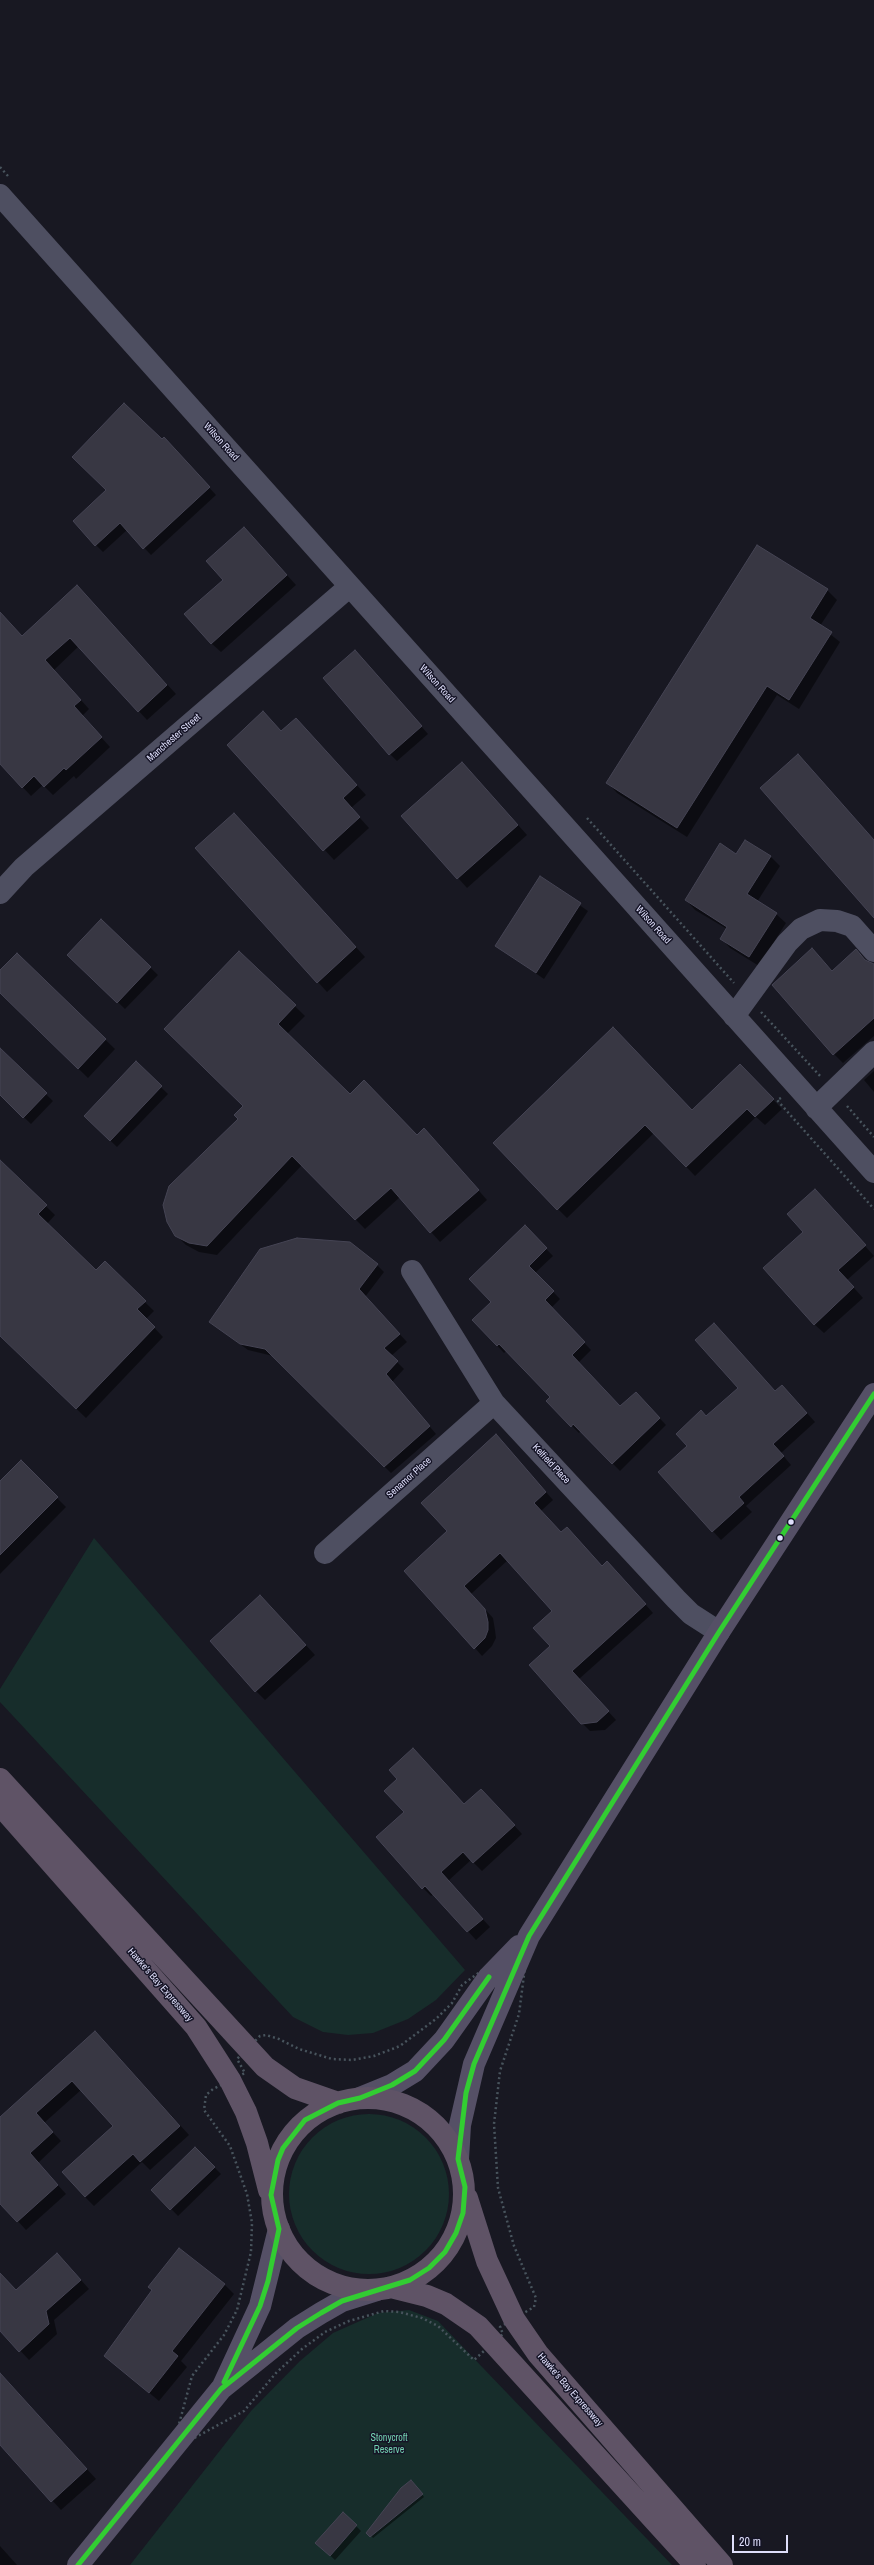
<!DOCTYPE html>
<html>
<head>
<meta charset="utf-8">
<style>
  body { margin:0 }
  #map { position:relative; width:874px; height:2565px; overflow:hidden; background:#181822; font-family:"Archivo Narrow",sans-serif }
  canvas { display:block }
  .scale { position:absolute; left:732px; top:2535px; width:56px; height:18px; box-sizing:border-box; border:2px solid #dedefa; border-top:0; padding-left:5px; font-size:12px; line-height:14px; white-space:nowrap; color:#dedefa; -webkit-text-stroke:3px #151426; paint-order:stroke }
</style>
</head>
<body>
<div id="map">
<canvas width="874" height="2565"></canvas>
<div class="scale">20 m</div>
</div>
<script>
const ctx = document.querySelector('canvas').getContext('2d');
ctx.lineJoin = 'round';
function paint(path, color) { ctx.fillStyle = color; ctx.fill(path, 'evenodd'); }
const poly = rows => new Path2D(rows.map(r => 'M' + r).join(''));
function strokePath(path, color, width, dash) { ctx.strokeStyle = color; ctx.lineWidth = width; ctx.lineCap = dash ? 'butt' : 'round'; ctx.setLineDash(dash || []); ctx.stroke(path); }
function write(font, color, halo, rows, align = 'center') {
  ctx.font = font + ' "Archivo Narrow",sans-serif'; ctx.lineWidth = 3; ctx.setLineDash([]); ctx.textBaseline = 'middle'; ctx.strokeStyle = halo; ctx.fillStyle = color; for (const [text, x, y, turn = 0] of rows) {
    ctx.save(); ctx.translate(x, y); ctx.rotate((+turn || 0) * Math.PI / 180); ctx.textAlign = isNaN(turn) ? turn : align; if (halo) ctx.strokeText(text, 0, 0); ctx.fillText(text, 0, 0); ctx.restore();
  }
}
const green = poly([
  [94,1538,465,1970,436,2000,408,2019,373,2033,348,2035,323,2032,293,2017,0,1702,0,1689],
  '289 2194a80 80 0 1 1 160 0a80 80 0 1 1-160 0Z',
  [409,2310,438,2321,672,2565,130,2565,251,2411,300,2361,333,2333,378,2313]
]);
const shadow = poly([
  [162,440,171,446,216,495,151,555,127,530,103,552,96,545,108,491],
  [244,528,296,585,221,652,211,643,224,580],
  [827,590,837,600,820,626,840,642,799,709,777,695,687,837,617,793,608,783],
  [86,596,176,694,147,720,79,646,54,670,89,709,82,716,110,747,76,779,74,776,53,795,43,785,31,796,0,763,0,612,22,637],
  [355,651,428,734,397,761,390,754],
  [296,719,366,795,351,808,369,828,334,860,228,745,282,732],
  [472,773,527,835,467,888,403,816],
  [243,823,365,957,327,992,196,848],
  [737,855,770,856,780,866,757,902,776,914,786,923,759,966,730,948,721,938,727,929,695,910,686,900],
  [540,878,588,911,544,979,496,946],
  [101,920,158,975,125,1009,69,955],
  [812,949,833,971,856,951,866,961,874,965,874,1036,843,1063,834,1054],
  [239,952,305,1016,287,1034,350,1096,417,1136,434,1139,487,1200,440,1242,400,1197,365,1229,302,1165,217,1255,199,1252,186,1245,176,1235,245,1106],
  [17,954,115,1049,88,1078,0,992,0,972],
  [622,1038,692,1111,749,1074,782,1109,765,1125,756,1117,695,1176,654,1133,567,1218,558,1209],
  [0,1050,53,1101,31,1124,0,1094],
  [136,1063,168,1094,117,1147,85,1116],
  [874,1071,874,1092,864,1080],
  [6,1167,55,1215,47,1224,97,1272,105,1263,154,1311,146,1319,163,1337,86,1418,0,1335,0,1173],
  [824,1200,874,1256,847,1280,863,1298,824,1333,814,1324,804,1232],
  [525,1227,553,1256,535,1273,560,1299,551,1308,591,1350,578,1363,621,1408,636,1393,666,1425,620,1471,581,1431,579,1433,572,1426,551,1397,507,1350,504,1353,473,1320,493,1302],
  [377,1265,384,1272,365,1297,407,1342,391,1356,404,1369,392,1382,436,1434,391,1473,273,1356,248,1350,210,1322],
  [775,1392,790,1394,815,1422,781,1453,791,1465,746,1506,752,1512,721,1540,659,1473,688,1446,707,1417],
  [504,1444,553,1500,541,1511,561,1533,602,1567,615,1570,653,1613,579,1679,616,1720,605,1730,590,1731,582,1723,551,1646,554,1611,508,1560,471,1594,493,1618,495,1630,496,1638,492,1646,482,1656,475,1648,448,1531],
  [21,1462,66,1507,0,1574,0,1482],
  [270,1606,315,1655,265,1700,256,1691],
  [489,1798,522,1834,482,1871,471,1860,448,1881,490,1927,476,1940,434,1894,431,1896,423,1888,377,1837],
  [104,2041,189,2135,150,2170,142,2162,94,2206,85,2197,114,2126,81,2090,44,2123,61,2141,38,2163,66,2194,26,2230,2,2204,0,2206,0,2119],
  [195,2148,221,2174,178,2216,153,2190],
  [66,2263,89,2289,54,2320,57,2334,29,2360,0,2329,0,2274,16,2291],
  [224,2284,234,2294,181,2361,187,2367,159,2401,105,2356],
  [0,2373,96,2479,61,2510,0,2444],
  [413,2483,424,2497,373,2538,368,2532],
  [343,2513,361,2531,335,2560,321,2547],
  [0,2546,17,2565,0,2565]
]);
const building = poly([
  [124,403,162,439,164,437,210,487,143,549,120,523,95,546,73,521,106,490,72,457,124,403],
  [244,527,287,575,211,644,184,614,223,580,206,561,244,527],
  [757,545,828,589,810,618,832,632,789,700,767,686,677,828,606,783,757,545],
  [77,585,167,685,138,712,70,638,45,660,81,700,74,706,102,737,66,770,64,768,44,787,34,776,22,788,0,764,0,612,22,636,77,585],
  [355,650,422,726,389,755,323,678,355,650],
  [263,711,281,731,296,718,357,785,343,798,360,817,323,851,227,745,263,711],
  [798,754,874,840,874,918,760,788,798,754],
  [462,762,518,825,457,879,401,816,462,762],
  [234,813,356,947,317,983,195,848,234,813],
  [745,840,771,856,747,894,777,913,749,957,720,939,727,927,685,900,720,843,736,854,745,840],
  [540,876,581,903,536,973,495,946,540,876],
  [101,919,151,967,117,1003,67,955,101,919],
  [812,948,832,971,856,949,865,960,874,964,874,1018,833,1055,772,985,812,948],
  [239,951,296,1005,278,1024,350,1094,364,1080,417,1135,424,1128,479,1190,430,1233,391,1188,355,1220,292,1156,207,1246,189,1243,175,1236,167,1222,163,1205,169,1186,238,1119,234,1115,243,1106,164,1029,239,951],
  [17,953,106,1039,78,1069,0,993,0,970,17,953],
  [613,1027,692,1110,740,1064,774,1099,755,1117,747,1109,686,1167,645,1125,557,1210,493,1143,613,1027],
  [0,1048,47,1093,23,1118,0,1095,0,1048],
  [136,1061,162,1086,110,1141,84,1116,136,1061],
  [0,1160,47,1205,38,1214,96,1270,105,1261,146,1301,137,1309,155,1327,76,1409,0,1336,0,1160],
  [815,1189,866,1245,838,1270,854,1287,814,1325,763,1268,803,1232,787,1214,815,1189],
  [525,1225,547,1248,529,1266,554,1291,545,1300,585,1342,572,1355,620,1406,636,1392,660,1418,612,1464,573,1424,571,1427,546,1401,550,1397,499,1344,497,1346,472,1320,491,1302,469,1279,525,1225],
  [297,1238,350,1242,378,1264,359,1289,400,1334,384,1348,398,1361,386,1374,430,1426,384,1467,265,1349,240,1344,209,1322,260,1249,297,1238],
  [714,1323,775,1391,782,1385,807,1413,773,1444,784,1456,739,1497,744,1503,712,1532,658,1472,687,1446,676,1434,701,1410,706,1416,738,1388,695,1340,714,1323],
  [496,1434,546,1492,534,1503,561,1532,567,1527,602,1566,607,1561,646,1604,572,1671,609,1711,597,1722,581,1724,529,1665,550,1646,533,1628,552,1611,500,1553,464,1586,485,1609,488,1622,488,1630,485,1638,474,1649,404,1571,447,1531,421,1503,496,1434],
  [21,1460,58,1497,0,1555,0,1481,21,1460],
  [260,1595,306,1645,255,1692,210,1641,260,1595],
  [413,1748,464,1804,481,1789,515,1825,473,1863,463,1852,441,1872,483,1919,467,1932,425,1886,422,1889,376,1837,404,1812,384,1791,397,1779,389,1770,413,1748],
  [95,2031,180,2126,140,2162,133,2154,85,2197,62,2172,113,2126,72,2081,36,2113,53,2132,30,2153,58,2185,17,2222,0,2204,0,2117,95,2031],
  [195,2147,215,2167,170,2210,151,2190,195,2147],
  [179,2248,225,2284,172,2351,178,2356,149,2393,104,2356,152,2290,148,2287,179,2248],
  [57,2253,81,2280,46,2311,49,2324,19,2352,0,2331,0,2273,16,2290,57,2253],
  [0,2373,87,2469,51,2502,0,2445,0,2373],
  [411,2480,423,2494,370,2537,366,2533,401,2488,411,2480],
  [343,2512,357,2525,330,2556,315,2543,343,2512]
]);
const path = poly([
  [0,167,8,176],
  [587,818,734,983],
  [761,1012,821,1077],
  [781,1098,777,1100,874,1209],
  [847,1106,874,1137],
  [529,1936,519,2014,500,2071,494,2124,498,2188,514,2246,536,2298,534,2307,500,2327,503,2334,474,2360,438,2326,422,2318,399,2312,384,2311,349,2321,325,2332,302,2349,276,2373,244,2411,172,2450,192,2376,224,2335,237,2310,251,2252,252,2223,247,2194,230,2146,204,2110,206,2095,213,2089,245,2073,237,2059,260,2036,266,2035,279,2039,299,2049,332,2059,352,2060,374,2056,400,2046,436,2019,452,2003,462,1985,529,1936]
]);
const minor = poly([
  [0,195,874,1172],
  [0,893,24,867,349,587],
  [734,1016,787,943,801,929,820,920,837,921,852,926,874,951],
  [816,1108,874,1052],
  [412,1271,494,1403,676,1599,691,1614,719,1632],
  [325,1553,494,1403]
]);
const major = poly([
  [360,2098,392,2085,415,2071,444,2040,488,1978,519,1946],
  [458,2159,460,2125,474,2064,529,1936,719,1632,874,1394],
  [223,2386,260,2306,279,2229],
  [78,2565,221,2389,297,2328,321,2313,342,2301,377,2290]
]);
const highway = poly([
  [0,1779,265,2067,295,2088,338,2103],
  [0,1805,196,2027,230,2080,246,2112,257,2143,269,2190],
  '272 2194a96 96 0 1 1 192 0a96 96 0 1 1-192 0Z',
  [467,2198,487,2261,514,2319,538,2354,722,2565],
  [391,2287,427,2296,446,2304,478,2326,695,2565]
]);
const bus1 = poly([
  [224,2382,260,2306,268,2281,279,2229,271,2195,278,2160,283,2148,305,2120,338,2103,360,2098,392,2085,415,2071,444,2040,489,1977],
  [78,2565,221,2389,297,2328,321,2313,342,2301,410,2280,429,2268,445,2252,456,2233,463,2213,465,2187,458,2159,466,2093,474,2064,529,1936,719,1632,874,1394]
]);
const markers = [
  [791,1522,3.5,"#dedefa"],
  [780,1538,3.5,"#dedefa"]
];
const streetNames = [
  ["Wilson Road",221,442,48],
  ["Wilson Road",437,684,48],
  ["Manchester Street",174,738,-41],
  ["Wilson Road",653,925,48],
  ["Kelfield Place",551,1464,47],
  ["Senamor Place",409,1478,-42],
  ["Hawke's Bay Expressway",160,1985,49],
  ["Hawke's Bay Expressway",570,2390,49]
];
const parkNames = [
  ["Stonycroft",389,2438],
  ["Reserve",389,2450]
];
paint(green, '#172d2b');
paint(shadow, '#0007');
paint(building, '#383743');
strokePath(building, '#454454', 1);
strokePath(path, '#48545d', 2.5, [2, 3]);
strokePath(minor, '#4e4f61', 22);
strokePath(major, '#555066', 22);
strokePath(highway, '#5f5366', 22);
strokePath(bus1, '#32cd32', 5);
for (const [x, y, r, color] of markers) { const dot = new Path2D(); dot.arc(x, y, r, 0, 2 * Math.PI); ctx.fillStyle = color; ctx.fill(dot); strokePath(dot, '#151426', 1.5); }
write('10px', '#dedefa', '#151426', streetNames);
write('10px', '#73d1b1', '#151426', parkNames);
</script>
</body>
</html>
